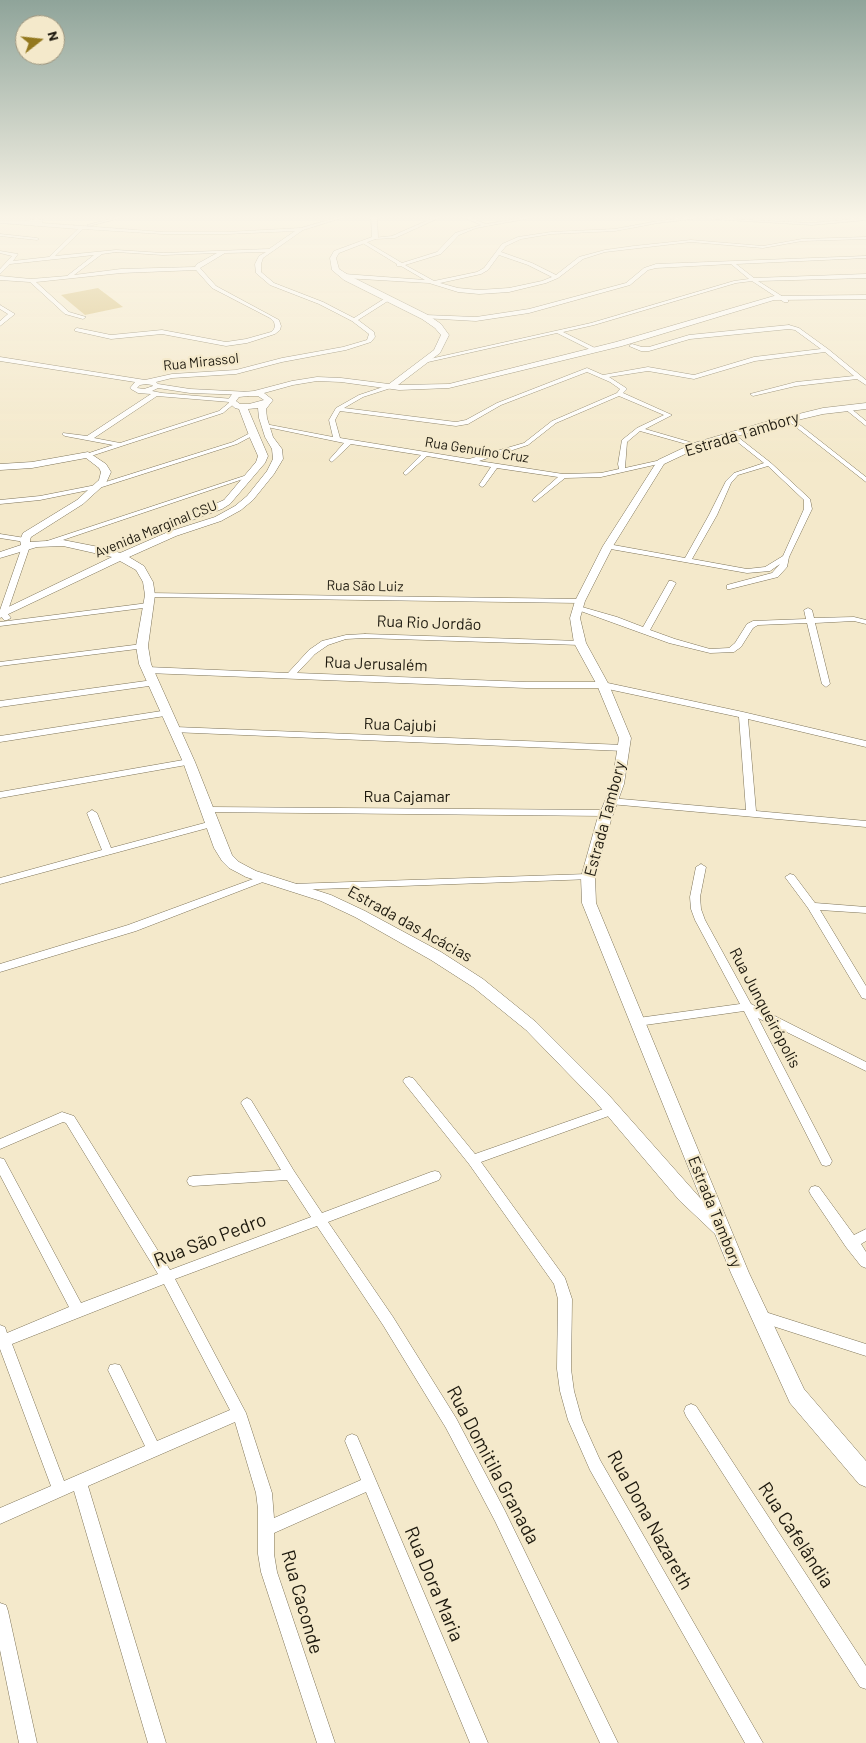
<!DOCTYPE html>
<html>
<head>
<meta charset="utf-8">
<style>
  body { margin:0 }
  #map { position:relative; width:866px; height:1743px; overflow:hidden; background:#f4e9cb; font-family:Barlow,sans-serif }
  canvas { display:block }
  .north { position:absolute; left:15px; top:15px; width:50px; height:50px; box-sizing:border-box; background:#f4e9cb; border:1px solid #9e967f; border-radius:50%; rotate:74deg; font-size:14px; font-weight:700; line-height:20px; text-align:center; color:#1d190e }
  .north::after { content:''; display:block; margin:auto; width:18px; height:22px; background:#93781e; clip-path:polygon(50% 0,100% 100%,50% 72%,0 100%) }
</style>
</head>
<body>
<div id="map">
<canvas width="866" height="1743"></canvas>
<div class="north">N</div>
</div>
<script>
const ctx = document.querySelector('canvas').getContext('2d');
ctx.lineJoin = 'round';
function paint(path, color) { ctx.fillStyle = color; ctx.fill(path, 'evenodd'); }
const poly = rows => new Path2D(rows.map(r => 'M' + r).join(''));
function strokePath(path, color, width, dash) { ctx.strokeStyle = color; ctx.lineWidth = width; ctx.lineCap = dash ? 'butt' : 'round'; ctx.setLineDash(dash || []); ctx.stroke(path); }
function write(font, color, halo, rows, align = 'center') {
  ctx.font = font + ' Barlow,sans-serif'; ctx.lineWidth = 4.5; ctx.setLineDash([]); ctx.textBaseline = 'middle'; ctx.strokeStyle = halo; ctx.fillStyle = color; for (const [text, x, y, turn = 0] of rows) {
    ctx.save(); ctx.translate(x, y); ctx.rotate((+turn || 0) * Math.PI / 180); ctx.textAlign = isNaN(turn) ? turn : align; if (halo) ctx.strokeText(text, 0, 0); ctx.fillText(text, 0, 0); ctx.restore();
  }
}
const green = poly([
  [98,288,123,307,85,315,61,295]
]);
const street = poly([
  [114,218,121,218,89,226,87,225,114,218],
  [335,218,342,218,303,230,263,258,261,264,261,272,274,283,323,302,354,318,387,297,391,297,391,299,358,320,374,332,375,337,371,342,346,350,282,362,236,374,172,378,156,382,158,384,190,389,250,392,251,393,248,395,190,393,158,388,152,391,162,393,233,399,233,401,235,403,223,413,88,457,85,455,86,454,113,445,65,436,62,434,63,433,87,436,151,394,138,393,131,389,130,388,135,382,0,361,0,357,145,380,172,374,236,370,282,358,343,347,367,340,369,334,352,321,319,304,270,285,256,273,255,264,259,256,266,252,225,253,200,268,216,286,279,320,281,326,280,330,275,334,247,343,226,346,162,334,111,339,75,331,75,329,77,328,111,335,162,330,226,342,246,339,271,332,274,329,275,326,274,322,270,318,212,288,196,270,121,273,36,282,69,312,86,317,83,319,65,314,30,282,0,280,0,276,31,279,67,276,94,255,10,264,0,274,0,269,12,256,0,253,0,251,18,254,13,261,49,257,78,229,0,223,0,221,25,221,36,219,43,220,42,223,163,232,227,232,301,228,335,218],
  [83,229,163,234,227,234,295,231,269,249,163,253,116,250,55,256,83,229],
  [116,252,163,255,217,253,197,264,195,267,121,269,74,275,102,254,116,252],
  [146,384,152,385,153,386,144,389,137,388,140,385,146,384],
  [157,396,230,402,219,411,120,443,94,438,157,396],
  [433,218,439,218,395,238,375,239,373,238,392,236,433,218],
  [465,218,471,218,486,224,521,218,531,218,476,228,459,235,441,254,405,265,434,281,477,272,484,268,502,244,518,237,551,232,615,229,658,221,686,218,701,218,658,223,615,231,551,234,521,239,506,246,501,252,532,263,556,275,579,257,605,250,634,246,691,240,763,246,802,239,866,237,866,239,802,241,763,248,691,242,605,252,583,259,558,278,546,283,509,292,479,294,458,292,429,283,344,278,341,276,344,274,425,280,401,266,397,266,397,264,361,242,365,241,402,263,437,252,455,233,481,225,465,218],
  [499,255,528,265,552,277,542,281,509,288,479,290,458,288,440,283,481,274,488,270,499,255],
  [709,218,812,223,863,218,866,218,866,220,812,225,711,219,709,218],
  [0,234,37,238,39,239,37,240,0,236,0,234],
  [866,256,866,258,736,264,754,278,866,274,866,278,758,281,788,300,788,302,784,302,752,281,736,283,594,325,563,332,597,349,597,351,595,352,557,333,428,362,425,360,591,323,734,281,749,279,731,264,656,268,648,270,630,285,529,313,476,321,423,318,423,316,425,315,476,317,529,309,626,283,644,268,656,264,866,256],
  [0,305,15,314,0,326,0,321,8,314,0,309,0,305],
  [789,325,799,328,828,349,866,380,866,385,857,379,796,386,753,396,750,394,796,382,854,376,825,352,755,361,694,379,648,371,609,377,626,388,627,389,623,393,672,415,645,429,700,445,697,447,640,431,627,442,625,468,661,460,664,462,663,463,601,477,565,478,535,502,532,500,533,499,558,477,497,468,484,486,482,487,479,485,491,467,427,456,406,475,404,474,404,472,421,455,351,444,332,462,329,460,344,443,262,426,265,424,333,437,329,420,336,408,359,395,392,384,395,386,394,387,363,397,344,408,456,422,466,420,497,403,587,368,603,375,648,367,694,375,754,357,821,349,795,330,789,329,690,339,649,351,641,351,629,346,632,344,642,347,649,347,689,335,789,325],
  [587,372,610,382,620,389,617,393,552,421,524,443,469,459,340,438,335,420,340,411,456,426,468,424,501,405,587,372],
  [619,396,664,415,637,428,622,440,618,464,619,469,601,473,563,474,479,461,528,445,556,423,619,396],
  [845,407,849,407,866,421,866,426,845,409,845,407],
  [787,418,791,418,866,477,866,482,787,420,787,418],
  [252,432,255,434,254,435,237,444,99,488,40,500,0,504,0,500,40,496,96,485,233,442,252,432],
  [730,434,734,434,771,463,810,499,812,509,789,557,787,567,778,577,730,589,727,589,727,585,772,573,780,564,770,571,747,573,605,548,604,546,608,544,685,558,709,515,726,481,734,473,764,463,730,436,730,434],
  [768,466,804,500,804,509,783,556,765,567,747,569,692,559,717,515,731,483,738,475,768,466],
  [247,475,252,476,51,544,44,542,247,475],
  [0,534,25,538,29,540,25,542,0,538,0,534],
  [23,544,29,544,30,546,7,613,11,618,7,620,4,620,0,615,0,610,23,544],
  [669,581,672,581,676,583,650,630,675,639,710,649,729,648,735,643,747,624,753,621,806,619,804,610,808,608,812,610,814,618,854,617,866,620,866,624,854,621,815,623,830,684,826,687,822,684,807,623,758,625,753,628,741,647,734,652,710,653,669,643,575,609,579,607,582,607,617,617,643,627,669,581],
  [147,593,580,599,584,601,580,603,150,597,147,597,147,593],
  [148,603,151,603,151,607,0,626,0,622,148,603],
  [365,634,580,641,584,643,580,645,365,638,346,639,328,645,315,654,297,673,526,682,603,682,743,712,866,741,866,747,748,719,756,811,866,821,866,827,610,804,605,801,610,798,746,810,739,717,603,688,526,688,147,673,143,670,147,667,288,673,309,650,322,641,346,635,365,634],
  [142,644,146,646,145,648,0,666,0,662,142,644],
  [153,680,157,683,156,685,0,707,0,701,153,680],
  [168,710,171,711,172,713,171,715,0,742,0,736,168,710],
  [175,727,624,745,628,748,624,751,172,732,171,730,175,727],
  [189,759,194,762,192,764,0,798,0,792,189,759],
  [208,807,606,810,611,813,606,816,205,812,203,810,205,808,208,807],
  [92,810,97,813,111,848,212,821,217,824,215,826,0,884,0,878,102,850,87,813,92,810],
  [701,864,706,867,700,897,701,909,705,920,751,1004,866,1062,866,1071,758,1018,832,1161,830,1165,826,1166,822,1165,744,1011,638,1026,634,1025,632,1022,634,1019,638,1018,740,1004,695,920,691,909,690,897,696,867,701,864],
  [588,874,592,875,593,877,592,879,292,890,287,887,292,884,588,874],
  [790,874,794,875,815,903,866,907,866,913,820,910,866,986,866,999,862,998,808,908,785,877,790,874],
  [264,875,268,876,269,878,268,880,136,931,0,972,0,964,128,925,264,875],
  [409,1077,413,1078,475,1154,609,1107,613,1105,617,1107,619,1110,617,1113,481,1162,565,1278,572,1299,571,1369,574,1391,582,1420,600,1460,763,1743,745,1743,590,1470,568,1420,560,1391,557,1369,558,1299,554,1284,469,1164,405,1084,403,1081,405,1078,409,1077],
  [247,1098,251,1100,294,1171,322,1213,431,1172,435,1171,439,1172,441,1176,439,1180,328,1222,393,1317,456,1418,505,1511,618,1743,600,1743,495,1521,446,1428,383,1325,317,1226,175,1279,246,1413,272,1493,274,1518,361,1480,345,1441,347,1436,352,1434,357,1436,488,1743,470,1743,366,1492,274,1533,274,1554,277,1572,335,1743,317,1743,261,1572,258,1554,258,1509,256,1493,235,1422,88,1486,166,1743,148,1743,74,1491,0,1524,0,1508,51,1486,0,1349,0,1325,5,1327,7,1333,69,1307,0,1175,0,1158,4,1159,81,1303,158,1274,66,1123,63,1122,0,1149,0,1139,62,1112,74,1116,170,1270,311,1217,287,1180,193,1186,189,1185,187,1181,189,1177,193,1176,281,1170,241,1103,243,1100,247,1098],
  [164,1284,230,1410,157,1441,120,1365,115,1364,110,1365,108,1370,145,1446,64,1481,12,1344,164,1284],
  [815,1186,819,1187,854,1235,866,1229,866,1241,861,1244,866,1252,866,1268,861,1266,846,1247,811,1195,809,1191,811,1187,815,1186],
  [759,1310,866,1344,866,1356,754,1320,752,1316,754,1312,759,1310],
  [691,1404,696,1406,866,1666,866,1689,860,1687,686,1416,684,1411,686,1406,691,1404],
  [0,1603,6,1605,8,1611,37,1743,19,1743,0,1650,0,1603]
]);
const secondary = poly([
  [371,218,377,218,378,238,339,253,336,258,339,269,350,276,428,315,441,324,449,335,440,353,398,385,449,384,616,342,774,296,866,295,866,299,774,300,622,346,449,388,399,390,341,382,317,381,293,385,264,393,273,400,266,409,267,418,273,437,282,449,283,459,274,474,253,500,241,510,221,521,176,536,129,557,144,566,153,582,155,595,148,646,151,664,195,762,232,855,239,862,256,871,331,895,365,911,441,952,483,979,536,1022,607,1093,701,1199,582,903,581,877,597,820,612,784,619,738,597,685,574,643,570,618,575,601,603,546,658,460,694,443,762,423,823,408,866,403,866,409,823,414,768,427,700,447,664,464,613,546,585,601,580,618,586,643,609,685,631,738,624,784,611,820,595,877,596,903,749,1273,804,1389,866,1461,866,1487,859,1484,790,1403,731,1273,715,1234,679,1200,595,1101,526,1030,473,987,431,960,355,917,321,901,246,877,229,868,222,861,214,848,183,762,139,664,136,646,145,595,143,582,136,570,120,561,0,618,0,611,112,557,63,546,37,547,0,558,0,552,21,545,20,540,23,533,77,500,99,480,101,472,99,468,86,458,32,468,0,470,0,464,32,462,88,452,106,464,111,472,106,483,83,504,31,537,30,540,30,542,63,540,109,549,120,553,168,532,215,517,235,506,247,496,267,471,273,459,272,449,265,437,259,418,258,408,248,409,268,456,265,463,230,504,222,509,187,522,184,523,179,520,224,500,256,462,258,456,250,438,239,409,235,408,227,401,233,393,254,391,292,381,317,377,341,378,389,384,434,350,441,335,435,328,422,319,344,280,332,270,330,258,334,251,372,237,371,218],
  [248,396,258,396,264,400,249,404,240,404,236,401,239,397,248,396]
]);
const farStreetnames = [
  ["Rua Mirassol",201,362,-6],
  ["Rua Genuíno Cruz",477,450,9],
  ["Avenida Marginal CSU",156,529,-22],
  ["Rua São Luiz",365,586,1]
];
const streetNames = [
  ["Estrada Tambory",742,434,-17],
  ["Rua Rio Jordão",429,623,2],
  ["Rua Jerusalém",376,664,2],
  ["Rua Cajubi",400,725,2],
  ["Rua Cajamar",407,797],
  ["Estrada Tambory",605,819,-75],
  ["Estrada das Acácias",410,924,29],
  ["Rua Junqueirópolis",765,1008,62],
  ["Estrada Tambory",715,1212,68]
];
const nearStreetnames = [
  ["Rua São Pedro",210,1240,-21],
  ["Rua Domitila Granada",493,1465,62],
  ["Rua Dona Nazareth",650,1520,61],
  ["Rua Cafelândia",796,1535,57],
  ["Rua Dora Maria",434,1584,67],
  ["Rua Caconde",302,1602,74]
];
paint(green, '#d6be78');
strokePath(street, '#7e7459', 1);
strokePath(secondary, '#7e7459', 1);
paint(street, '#fff');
paint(secondary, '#fff');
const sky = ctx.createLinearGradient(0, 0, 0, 462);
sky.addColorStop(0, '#8fa49a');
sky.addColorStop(0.47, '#faf5e8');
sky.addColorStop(1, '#faf5e800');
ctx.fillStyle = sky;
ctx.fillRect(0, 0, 866, 462);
write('14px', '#1d190e', '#f4e9cb', farStreetnames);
write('16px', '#1d190e', '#f4e9cb', streetNames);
write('19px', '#1d190e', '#f4e9cb', nearStreetnames);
</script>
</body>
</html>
